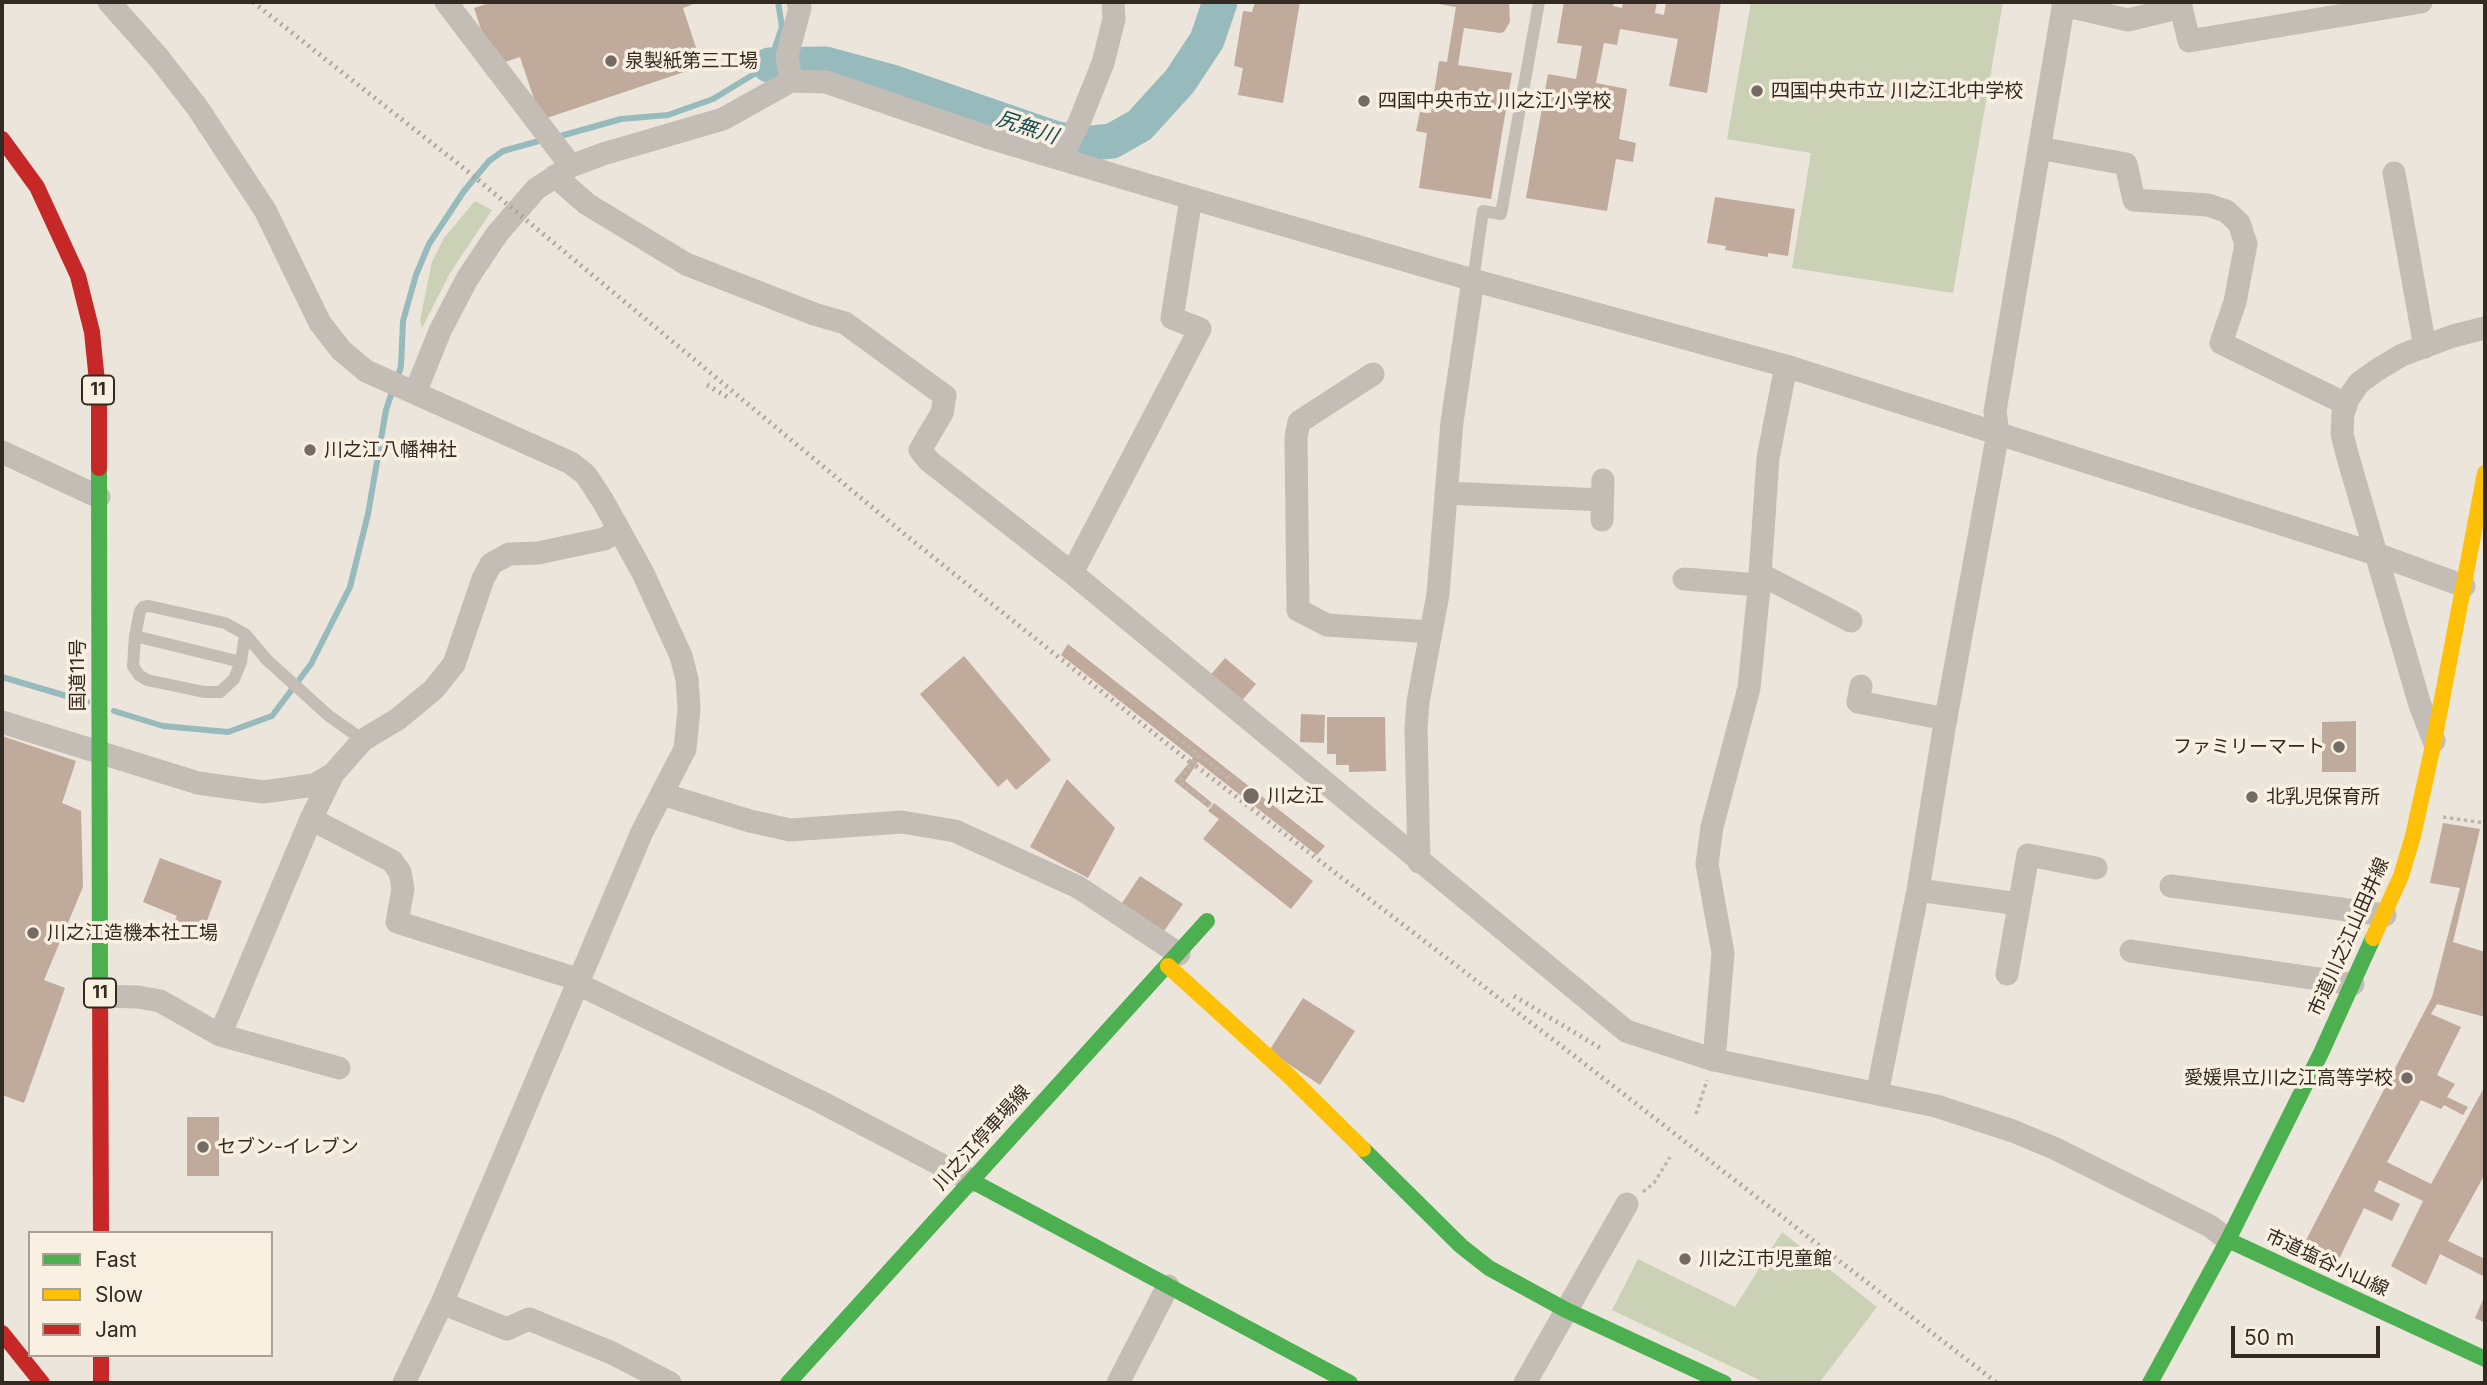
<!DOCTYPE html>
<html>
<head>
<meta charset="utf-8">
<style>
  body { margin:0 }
  #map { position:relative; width:2487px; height:1385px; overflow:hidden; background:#ece5db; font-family:Inter,sans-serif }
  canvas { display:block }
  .frame { position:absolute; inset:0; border:4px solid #342a24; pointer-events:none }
  .legend { position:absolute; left:28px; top:1231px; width:245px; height:126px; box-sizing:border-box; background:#f9f0e2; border:2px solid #aaa196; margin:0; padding:9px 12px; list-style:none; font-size:21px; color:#342a24 }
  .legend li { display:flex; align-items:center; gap:14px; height:35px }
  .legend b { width:35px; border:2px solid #aaa196 }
  .scale { position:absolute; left:2231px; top:1326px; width:149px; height:32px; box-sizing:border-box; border:4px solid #342a24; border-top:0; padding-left:9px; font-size:21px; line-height:24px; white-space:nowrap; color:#342a24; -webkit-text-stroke:5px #f9f0e2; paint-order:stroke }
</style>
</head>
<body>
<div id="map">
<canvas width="2487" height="1385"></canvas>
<div class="frame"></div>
<ul class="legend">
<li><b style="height:9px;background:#4caf50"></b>Fast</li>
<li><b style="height:9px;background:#ffc107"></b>Slow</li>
<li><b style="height:9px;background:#c62828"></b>Jam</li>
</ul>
<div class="scale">50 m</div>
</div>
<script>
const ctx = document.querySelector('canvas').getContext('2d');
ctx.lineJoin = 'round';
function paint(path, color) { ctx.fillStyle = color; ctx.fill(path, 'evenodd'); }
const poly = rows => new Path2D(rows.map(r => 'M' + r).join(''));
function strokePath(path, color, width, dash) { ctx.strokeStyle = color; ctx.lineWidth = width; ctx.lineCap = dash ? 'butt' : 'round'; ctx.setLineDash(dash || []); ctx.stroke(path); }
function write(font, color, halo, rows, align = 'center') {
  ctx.font = font + ' Inter,"Noto Sans JP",sans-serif'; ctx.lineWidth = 7; ctx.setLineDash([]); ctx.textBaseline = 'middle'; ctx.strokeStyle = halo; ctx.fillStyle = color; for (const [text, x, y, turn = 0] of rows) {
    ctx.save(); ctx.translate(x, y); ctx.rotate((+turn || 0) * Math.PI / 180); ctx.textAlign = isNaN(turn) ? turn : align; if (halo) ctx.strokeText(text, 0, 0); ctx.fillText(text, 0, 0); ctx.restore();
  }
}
const green = poly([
  [1751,2,2003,2,1953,293,1792,268,1811,153,1727,139],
  [475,201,492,210,450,273,422,328,420,320,432,262,444,238],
  [1782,1232,1877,1307,1819,1383,1766,1383,1612,1310,1638,1259,1735,1307]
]);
const stream = poly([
  [557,137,621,119,668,115,713,99,769,65,782,27,778,2],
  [397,379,401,366,403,321,416,275,429,244,464,191,489,161,503,151,546,139],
  [2,677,87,702],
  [114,711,163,726,228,732,272,716,311,664,350,587,368,514,386,410,393,389]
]);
const river = poly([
  [769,65,825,64,895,83,1054,138,1082,144,1112,141,1140,125,1180,81,1207,40,1220,2]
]);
const building = poly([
  [492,2,699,2,683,8,702,66,541,120,520,57,493,66,474,8],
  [1255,2,1300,2,1283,103,1238,95,1243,68,1234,66,1243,11,1252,12],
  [1427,2,1509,2,1510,22,1504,32,1500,33,1464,28,1458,65,1512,73,1491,199,1419,188,1427,133,1416,131,1420,112,1431,113,1439,61,1447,62,1456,7],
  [1564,2,1614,2,1613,6,1622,8,1623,2,1657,2,1655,13,1664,15,1666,2,1721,2,1707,93,1669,86,1678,39,1620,29,1617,45,1604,43,1596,83,1627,89,1619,139,1636,143,1633,162,1616,159,1607,211,1526,198,1548,74,1576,79,1582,46,1557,43],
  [1715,197,1795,209,1788,256,1768,253,1768,257,1725,250,1726,246,1707,243],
  [1068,644,1325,846,1317,855,1198,762,1185,781,1212,803,1208,808,1174,781,1193,758,1061,655],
  [964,656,1051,760,1016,790,1007,779,998,787,920,694],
  [1225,658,1256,684,1239,704,1208,678],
  [1301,714,1325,715,1324,743,1300,742],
  [1327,717,1385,717,1386,771,1349,772,1349,765,1336,765,1336,754,1327,754],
  [2356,721,2356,772,2322,772,2322,722],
  [2,736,76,761,62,803,81,811,83,887,44,980,65,988,24,1103,2,1095],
  [1067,779,1115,828,1088,878,1030,847],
  [1214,803,1313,881,1291,909,1203,839,1219,819,1208,811],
  [2443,823,2480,829,2453,942,2485,952,2485,1017,2437,1004,2431,1014,2461,1027,2437,1075,2455,1084,2447,1097,2468,1107,2463,1115,2444,1105,2441,1109,2421,1100,2387,1162,2431,1184,2485,1086,2485,1174,2448,1241,2485,1259,2485,1277,2440,1254,2426,1285,2391,1266,2423,1201,2379,1180,2374,1191,2400,1204,2392,1221,2364,1208,2339,1259,2304,1244,2432,997,2460,888,2430,883],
  [160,858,222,881,203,931,175,920,177,916,143,902],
  [1140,876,1183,904,1164,931,1122,903],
  [1303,998,1355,1031,1320,1085,1269,1051],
  [187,1117,219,1117,219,1176,187,1176],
  [2485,1295,2485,1323,2475,1318]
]);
const path = poly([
  [1171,733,1230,779],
  [1199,755,1179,781,1210,806],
  [2443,817,2485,823],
  [1696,1114,1707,1080],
  [1643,1192,1654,1183,1670,1157]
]);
const lane = poly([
  [1473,280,1483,211,1501,214,1539,2],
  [245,634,241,662,234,679,220,692,204,692,147,680,139,675,133,666,135,636,140,611,143,607,149,606,225,623,245,634,267,660,329,716,363,740],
  [135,636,241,662]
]);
const street = poly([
  [109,2,158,57,197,107,265,210,320,323,341,350,366,371,571,463,586,475,603,501,643,573,681,656,687,679,689,709,685,749,642,832,442,1303,404,1383],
  [446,2,571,166],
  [2063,5,2128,20,2181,7,2180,2],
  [2181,7,2189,41,2421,2],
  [791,81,787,56,800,8,798,2],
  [2039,148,2126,164,2134,200,2208,205,2226,211,2239,223,2246,244,2235,302,2221,343,2346,404],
  [1060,159,1079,123,1103,63,1114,19,1113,2],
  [2394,173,2425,347],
  [555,176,587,204,686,264,814,314,845,323,945,396,942,413,920,450,929,461,1072,573,1626,1031,1714,1060,1936,1106,2013,1131,2056,1149,2210,1226,2228,1240],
  [1373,374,1299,422,1296,437,1298,610,1327,625,1431,632],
  [415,393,440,331,467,279,497,234,536,189,571,166,603,154,723,119,791,81,826,82,990,138,1191,198,1473,280,1786,366,2379,555,2464,586],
  [2,452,99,497],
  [1447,493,1602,500],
  [1602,520,1603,480],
  [1072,573,1200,329,1172,318,1191,198],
  [1760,574,1851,621],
  [1684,579,1759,585],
  [1861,686,1858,702,1946,719],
  [2,722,198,783,263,792,314,785,333,774,363,740,398,719,434,689,454,664,483,579,491,564,509,554,538,553,604,539,618,531],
  [2434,741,2420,705,2347,454,2342,434,2343,414,2348,399,2359,383,2377,370,2402,355,2453,336,2485,328],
  [662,794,750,821,790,830,902,822,955,831,1078,887,1179,954],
  [311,819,392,861,400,872,403,889,397,922,580,980],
  [1419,862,1416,728,1418,702,1438,594,1452,422,1473,280],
  [2171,886,2385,915],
  [1918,890,2019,904],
  [2131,951,2353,984],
  [2007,974,2028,855,2096,868],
  [578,984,821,1102,972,1181],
  [100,996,138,997,160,1001,220,1035,339,1068],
  [220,1035,311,819,333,774],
  [1714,1060,1723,953,1707,864,1712,827,1749,688,1759,589,1768,458,1786,366],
  [1877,1094,1918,890,1944,729,1998,433,1995,411,2064,2],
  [442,1303,507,1329,529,1319,612,1353,670,1383],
  [1118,1383,1168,1286],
  [1525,1383,1627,1204]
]);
const fast = poly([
  [99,468,100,986],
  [1363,1149,1461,1246,1489,1268,1566,1310,1724,1383],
  [972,1181,1350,1383],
  [2228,1240,2485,1359],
  [788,1383,1207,921],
  [2150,1383,2228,1240,2321,1053,2373,938]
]);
const slow = poly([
  [2373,938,2401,876,2413,836,2434,741,2485,473],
  [1168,966,1288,1075,1363,1149]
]);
const jam = poly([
  [2,139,37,187,78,276,92,332,99,401,99,468],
  [100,986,101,1233],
  [2,1333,42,1383],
  [101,1355,101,1383]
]);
const rail = poly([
  [253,2,466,170,908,537,1190,762],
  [707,385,731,399],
  [1196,766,1577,1058,1997,1383],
  [1514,996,1600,1048]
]);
const markers = [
  [611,61,7,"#746b64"],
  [1757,91,7,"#746b64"],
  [1364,101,7,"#746b64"],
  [310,450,7,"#746b64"],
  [2339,747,7,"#746b64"],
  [1251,796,9,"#746b64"],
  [2252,797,7,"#746b64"],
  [33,933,7,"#746b64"],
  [2407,1078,7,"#746b64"],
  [203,1147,7,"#746b64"],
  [1685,1259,7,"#746b64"]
];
const shields = [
  [98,390,32],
  [100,993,32]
];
const shieldNames = [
  ["11",98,390],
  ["11",100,993]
];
const poiNames = [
  ["泉製紙第三工場",625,61],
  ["四国中央市立 川之江北中学校",1771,91],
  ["四国中央市立 川之江小学校",1378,101],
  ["川之江八幡神社",324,450],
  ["ファミリーマート",2325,747,"right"],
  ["川之江",1267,796],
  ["北乳児保育所",2266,797],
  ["川之江造機本社工場",47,933],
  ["愛媛県立川之江高等学校",2393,1078,"right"],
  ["セブン-イレブン",217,1147],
  ["川之江市児童館",1699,1259]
];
const streetNames = [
  ["国道11号",78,675,-90],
  ["市道川之江山田井線",2349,937,-66],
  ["川之江停車場線",982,1138,-48],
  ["市道塩谷小山線",2327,1263,25]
];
const waterNames = [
  ["尻無川",1027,128,18]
];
paint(green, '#cad1b4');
strokePath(stream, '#97babd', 6);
strokePath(river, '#97babd', 35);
paint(building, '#c0aa9c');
strokePath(path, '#bdb6ae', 3.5, [3.5, 3.5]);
strokePath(lane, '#c4bdb5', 12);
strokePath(street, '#c4bdb5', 23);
strokePath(fast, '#4caf50', 16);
strokePath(slow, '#ffc107', 16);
strokePath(jam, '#c62828', 16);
strokePath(rail, '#aca69f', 5, [2, 5]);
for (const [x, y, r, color] of markers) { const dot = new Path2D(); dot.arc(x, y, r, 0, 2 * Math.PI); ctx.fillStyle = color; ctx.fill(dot); strokePath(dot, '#f9f0e2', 2.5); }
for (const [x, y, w] of shields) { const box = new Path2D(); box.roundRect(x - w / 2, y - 14.5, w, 29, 5); ctx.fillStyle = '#f9f0e2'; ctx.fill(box); strokePath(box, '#342a24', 2); }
write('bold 18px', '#342a24', null, shieldNames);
write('19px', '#342a24', '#f9f0e2', poiNames, 'left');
write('19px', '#342a24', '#f9f0e2', streetNames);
write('italic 21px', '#194d56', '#f9f0e2', waterNames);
</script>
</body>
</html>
